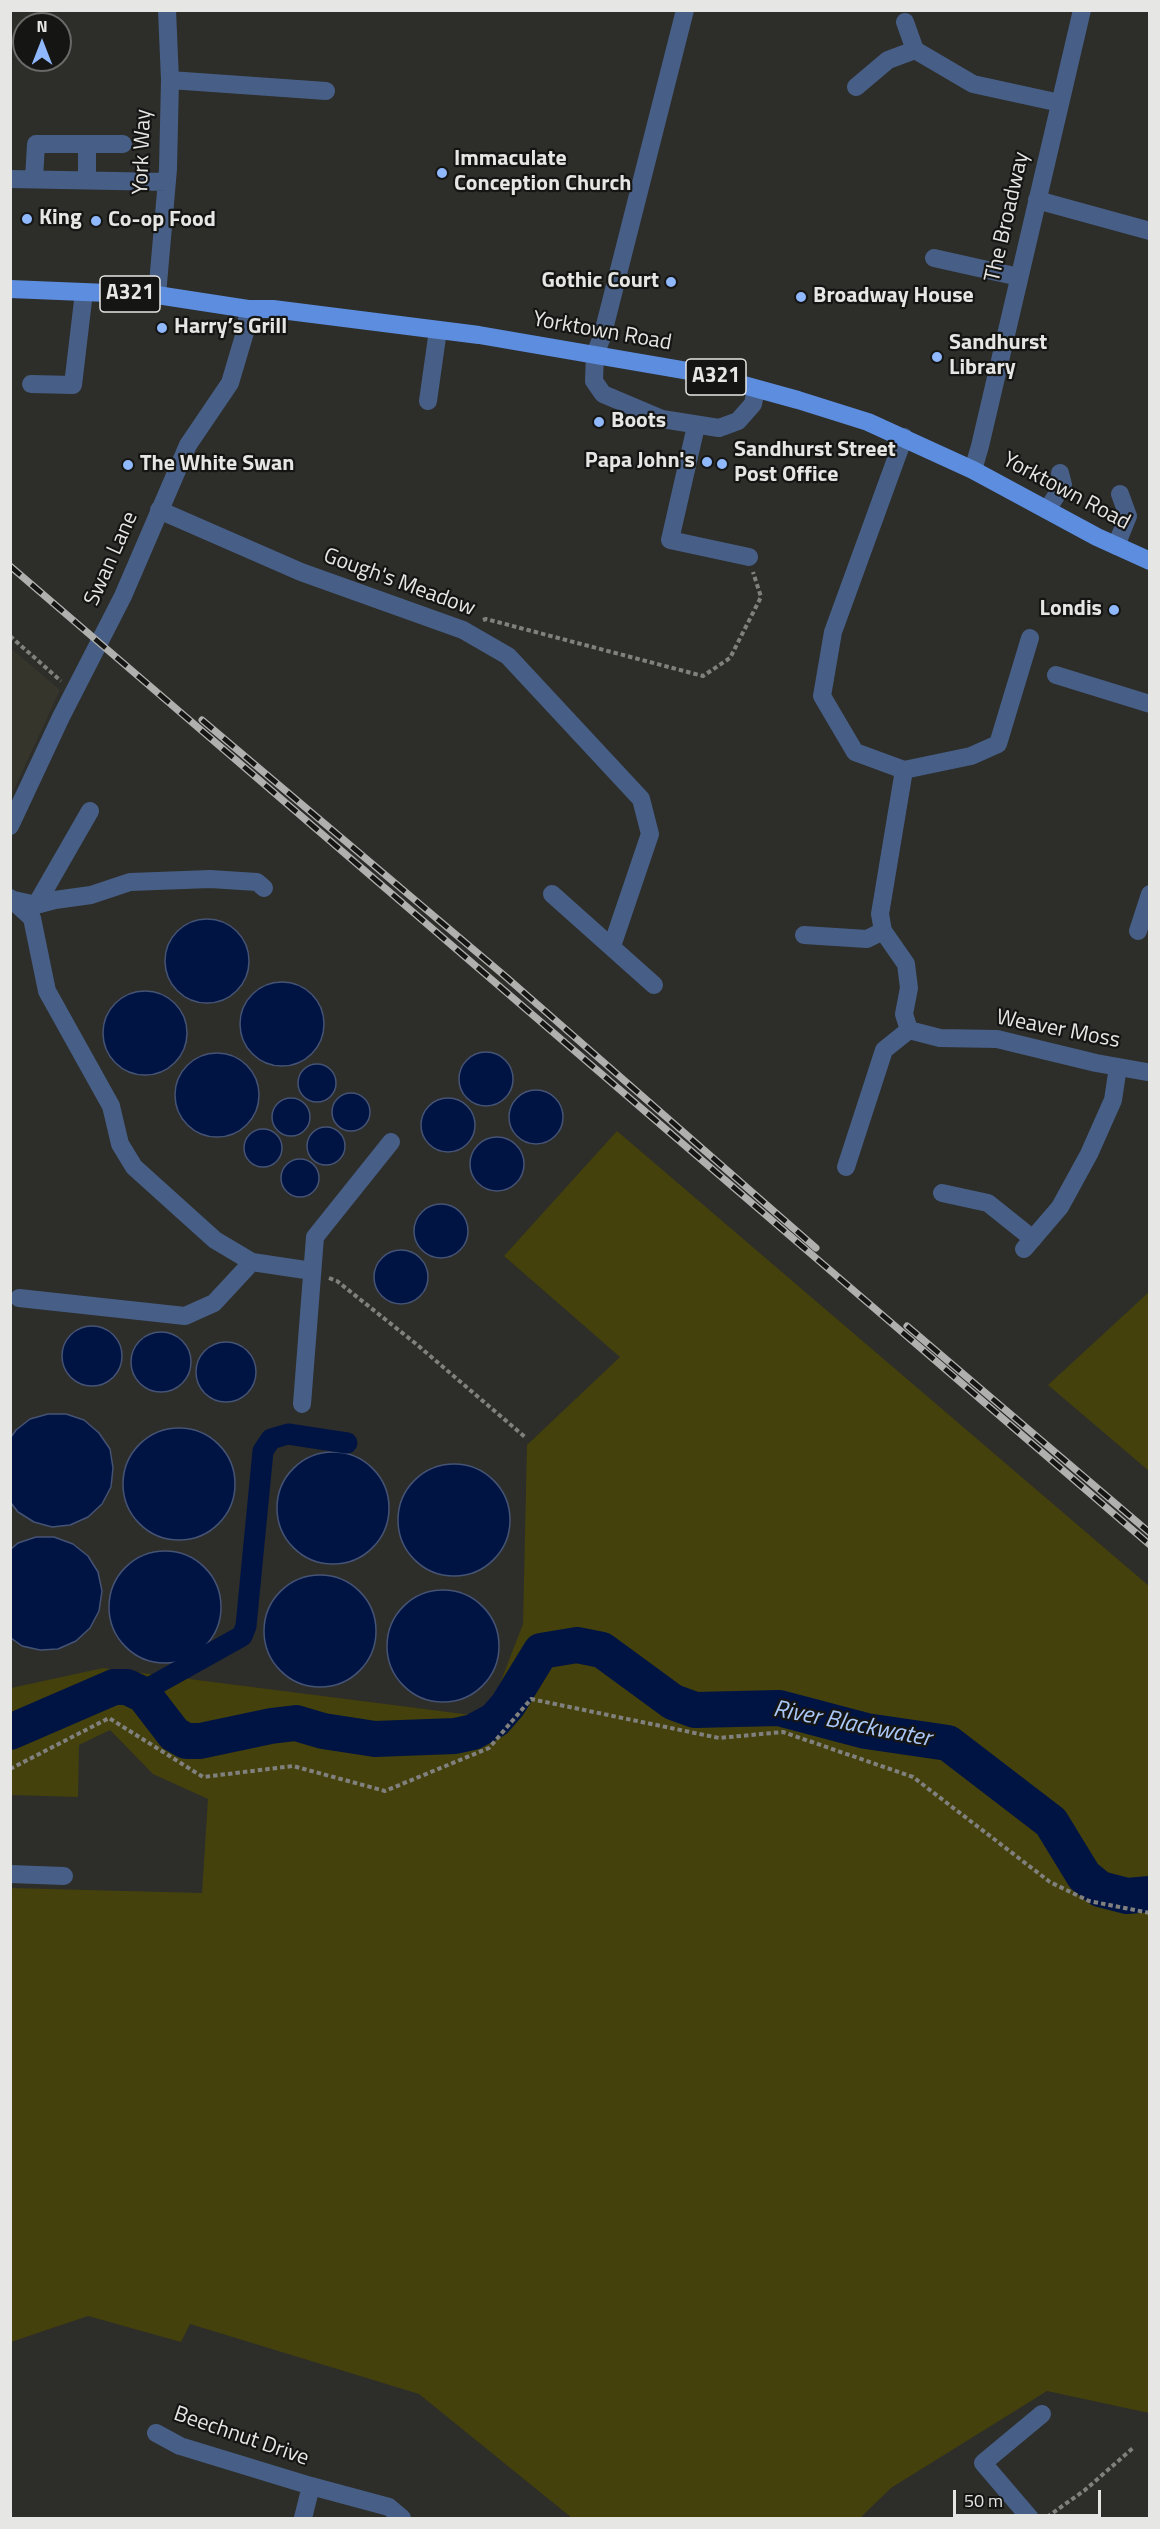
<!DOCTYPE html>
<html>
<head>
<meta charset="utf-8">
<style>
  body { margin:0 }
  #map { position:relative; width:1160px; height:2529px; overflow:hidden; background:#2d2d2a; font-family:"Titillium Web",sans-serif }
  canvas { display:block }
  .frame { position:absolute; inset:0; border:12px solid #e6e6e4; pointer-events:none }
  .north { position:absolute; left:12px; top:12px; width:60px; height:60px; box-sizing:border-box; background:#151514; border:2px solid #696967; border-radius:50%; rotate:0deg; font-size:16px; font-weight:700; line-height:24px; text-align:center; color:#e6e6e4 }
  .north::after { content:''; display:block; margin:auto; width:21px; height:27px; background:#8fb8fd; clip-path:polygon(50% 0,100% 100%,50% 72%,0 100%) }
  .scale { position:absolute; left:953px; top:2490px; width:148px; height:27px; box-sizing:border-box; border:3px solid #e6e6e4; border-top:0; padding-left:8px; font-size:18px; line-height:21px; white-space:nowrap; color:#e6e6e4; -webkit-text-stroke:4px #151514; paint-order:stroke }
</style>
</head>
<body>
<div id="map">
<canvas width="1160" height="2529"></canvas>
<div class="frame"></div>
<div class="north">N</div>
<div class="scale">50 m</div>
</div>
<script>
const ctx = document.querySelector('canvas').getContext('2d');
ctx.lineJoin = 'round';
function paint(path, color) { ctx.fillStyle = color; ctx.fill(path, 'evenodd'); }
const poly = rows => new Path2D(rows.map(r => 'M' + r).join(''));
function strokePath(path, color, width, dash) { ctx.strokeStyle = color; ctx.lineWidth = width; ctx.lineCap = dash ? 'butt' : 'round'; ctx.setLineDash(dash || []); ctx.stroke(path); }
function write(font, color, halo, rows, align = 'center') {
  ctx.font = font + ' "Titillium Web",sans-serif'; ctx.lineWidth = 4.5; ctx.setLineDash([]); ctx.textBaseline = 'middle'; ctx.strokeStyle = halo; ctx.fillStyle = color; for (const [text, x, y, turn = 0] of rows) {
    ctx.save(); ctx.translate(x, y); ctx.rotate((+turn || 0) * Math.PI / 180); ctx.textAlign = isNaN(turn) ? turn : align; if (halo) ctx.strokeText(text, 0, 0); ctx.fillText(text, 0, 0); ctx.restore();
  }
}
const built = poly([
  [11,648,60,690,11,796]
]);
const green = poly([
  [617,1131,1149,1586,1149,2413,1047,2391,891,2488,860,2518,572,2518,419,2394,190,2324,181,2342,88,2316,11,2342,11,1888,202,1893,208,1799,153,1774,110,1730,79,1745,78,1797,11,1795,11,1688,103,1668,487,1717,523,1624,527,1445,620,1357,504,1256],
  [1149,1292,1149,1471,1048,1385]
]);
const water = poly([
  '165 961a42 42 0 1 1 84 0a42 42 0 1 1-84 0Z',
  '240 1024a42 42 0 1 1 84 0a42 42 0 1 1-84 0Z',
  '103 1033a42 42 0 1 1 84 0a42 42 0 1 1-84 0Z',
  '459 1079a27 27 0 1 1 54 0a27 27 0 1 1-54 0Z',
  '175 1095a42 42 0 1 1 84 0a42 42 0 1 1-84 0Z',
  '298 1083a19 19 0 1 1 38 0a19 19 0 1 1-38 0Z',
  '509 1117a27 27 0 1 1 54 0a27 27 0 1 1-54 0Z',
  '332 1112a19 19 0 1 1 38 0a19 19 0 1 1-38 0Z',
  '272 1117a19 19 0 1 1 38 0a19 19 0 1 1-38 0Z',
  '421 1125a27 27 0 1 1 54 0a27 27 0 1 1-54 0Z',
  '307 1146a19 19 0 1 1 38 0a19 19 0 1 1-38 0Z',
  '244 1148a19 19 0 1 1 38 0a19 19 0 1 1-38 0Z',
  '470 1164a27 27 0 1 1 54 0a27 27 0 1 1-54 0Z',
  '281 1178a19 19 0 1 1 38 0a19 19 0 1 1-38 0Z',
  '414 1231a27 27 0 1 1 54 0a27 27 0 1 1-54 0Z',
  '374 1277a27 27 0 1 1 54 0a27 27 0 1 1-54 0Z',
  '62 1356a30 30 0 1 1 60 0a30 30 0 1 1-60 0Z',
  '131 1362a30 30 0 1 1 60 0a30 30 0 1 1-60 0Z',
  '196 1372a30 30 0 1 1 60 0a30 30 0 1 1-60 0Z',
  [48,1414,66,1414,84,1420,99,1433,110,1449,113,1468,111,1487,102,1504,88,1517,70,1525,52,1527,34,1522,18,1512,11,1503,11,1437,16,1430,30,1419,48,1414],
  '123 1484a56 56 0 1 1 112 0a56 56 0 1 1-112 0Z',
  '277 1508a56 56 0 1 1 112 0a56 56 0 1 1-112 0Z',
  '398 1520a56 56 0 1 1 112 0a56 56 0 1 1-112 0Z',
  [36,1537,54,1537,73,1544,88,1556,98,1572,102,1591,99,1611,90,1628,76,1641,58,1649,40,1650,22,1646,11,1638,11,1549,18,1543,36,1537],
  '109 1607a56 56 0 1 1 112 0a56 56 0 1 1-112 0Z',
  '264 1631a56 56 0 1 1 112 0a56 56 0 1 1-112 0Z',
  '387 1646a56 56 0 1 1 112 0a56 56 0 1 1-112 0Z'
]);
const canal = poly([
  [140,1693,242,1636,246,1626,263,1451,271,1439,288,1434,347,1443]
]);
const river = poly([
  [10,1732,114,1687,127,1687,144,1695,174,1734,186,1741,200,1741,271,1726,296,1723,323,1731,375,1739,455,1736,473,1732,495,1720,508,1705,541,1651,577,1645,602,1650,673,1702,695,1710,779,1708,866,1731,948,1743,1051,1822,1084,1876,1100,1889,1127,1896,1150,1894]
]);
const path = poly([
  [483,620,486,619,703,676,730,658,761,597,753,572],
  [10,636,61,681],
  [329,1278,337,1281,415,1343,525,1437],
  [10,1769,109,1718,203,1777,293,1766,385,1791,489,1748,531,1699,719,1738,783,1732,913,1777,1050,1882,1089,1901,1150,1913],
  [1047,2517,1085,2490,1133,2448]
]);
const minor = poly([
  [685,10,602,337,595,354,594,381,603,394,662,419,719,428,738,421,753,404,756,389],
  [905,22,915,50,973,84,1060,103],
  [170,80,326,91],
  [856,87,888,60,915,50],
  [87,144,87,180],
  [10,179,167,182],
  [34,179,36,144,123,144],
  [1037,200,1150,231],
  [934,258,1019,277],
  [157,295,168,169,170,80,167,10],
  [31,384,73,385,84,292],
  [428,401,438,330],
  [696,426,670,540,749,557],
  [904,437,833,632,822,696,855,752,904,770,971,756,998,744,1030,638],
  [973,470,980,446,1082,10],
  [159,510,301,572,463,630,508,656,641,799,650,834,612,946],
  [1047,510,1063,485,1060,473],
  [1116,546,1128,516,1120,494],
  [1056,675,1150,704],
  [904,770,880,914,883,931,906,964,909,988,904,1014,909,1030,940,1038,997,1039,1096,1063,1147,1072],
  [10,826,61,717,123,596,188,445,230,383,246,329,248,309],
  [552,894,654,985],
  [10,898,32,918,47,991,111,1106,120,1144,134,1167,215,1240,252,1262,312,1271],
  [14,900,36,905,55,900,91,895,130,882,210,879,257,882,264,888],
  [36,905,90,811],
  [1138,931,1150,894],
  [804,935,867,939,883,931],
  [846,1167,884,1050,909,1030],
  [942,1193,988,1203,1033,1239],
  [1024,1249,1060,1207,1089,1154,1113,1100,1118,1067],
  [19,1298,185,1316,214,1303,252,1262],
  [302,1404,315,1237,391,1142],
  [10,1874,64,1876],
  [156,2433,180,2446,311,2486,389,2507,402,2518],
  [303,2518,311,2486],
  [1030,2518,983,2463,1042,2414]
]);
const major = poly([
  [10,289,157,295,248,309,273,309,479,335,700,373,798,400,868,422,973,470,1097,537,1150,561]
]);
const rail = poly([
  [10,566,1150,1545],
  [202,720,506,977,816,1248],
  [907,1326,1150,1533]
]);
const markers = [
  [442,173,6,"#8fb8fd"],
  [27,219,6,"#8fb8fd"],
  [96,221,6,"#8fb8fd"],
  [671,282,6,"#8fb8fd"],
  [801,297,6,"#8fb8fd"],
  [162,328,6,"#8fb8fd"],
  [937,357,6,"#8fb8fd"],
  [599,422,6,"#8fb8fd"],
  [707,462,6,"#8fb8fd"],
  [722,464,6,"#8fb8fd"],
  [128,465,6,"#8fb8fd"],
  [1114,610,6,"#8fb8fd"]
];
const shields = [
  [130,294,60],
  [716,377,60]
];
const shieldNames = [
  ["A321",130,294],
  ["A321",716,377]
];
const streetNames = [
  ["York Way",143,152,-88],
  ["The Broadway",1008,217,-77],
  ["Yorktown Road",602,332,10],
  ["Yorktown Road",1066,492,28],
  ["Swan Lane",112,559,-66],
  ["Gough's Meadow",399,583,20],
  ["Weaver Moss",1058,1030,11],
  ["Beechnut Drive",241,2437,19]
];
const poiNames = [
  ["Immaculate",454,160],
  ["Conception Church",454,185],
  ["King",39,219],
  ["Co-op Food",108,221],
  ["Gothic Court",659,282,"right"],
  ["Broadway House",813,297],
  ["Harry’s Grill",174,328],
  ["Sandhurst",949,344],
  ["Library",949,369],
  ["Boots",611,422],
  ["Sandhurst Street",734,451],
  ["Post Office",734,476],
  ["Papa John's",695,462,"right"],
  ["The White Swan",140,465],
  ["Londis",1102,610,"right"]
];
const waterNames = [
  ["River Blackwater",852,1725,11]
];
paint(built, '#35352c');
paint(green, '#44410c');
paint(water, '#001444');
strokePath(water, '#455374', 1.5);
strokePath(canal, '#001444', 21);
strokePath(river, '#001444', 36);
strokePath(path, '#80807e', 4, [4.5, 3]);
strokePath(minor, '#475f86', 18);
strokePath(major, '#5d8dde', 18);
strokePath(rail, '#b0b0ae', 7);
strokePath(rail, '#151514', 4.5, [14]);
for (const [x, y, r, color] of markers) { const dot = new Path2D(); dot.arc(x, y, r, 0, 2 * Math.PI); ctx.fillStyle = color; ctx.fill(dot); strokePath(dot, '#151514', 2); }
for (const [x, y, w] of shields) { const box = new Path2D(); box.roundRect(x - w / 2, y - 18, w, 36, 4.5); ctx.fillStyle = '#151514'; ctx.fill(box); strokePath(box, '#e6e6e4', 1.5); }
write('bold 21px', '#e6e6e4', null, shieldNames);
write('22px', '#e6e6e4', '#151514', streetNames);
write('bold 22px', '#e6e6e4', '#151514', poiNames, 'left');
write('italic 24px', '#aac7f7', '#151514', waterNames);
</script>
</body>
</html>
